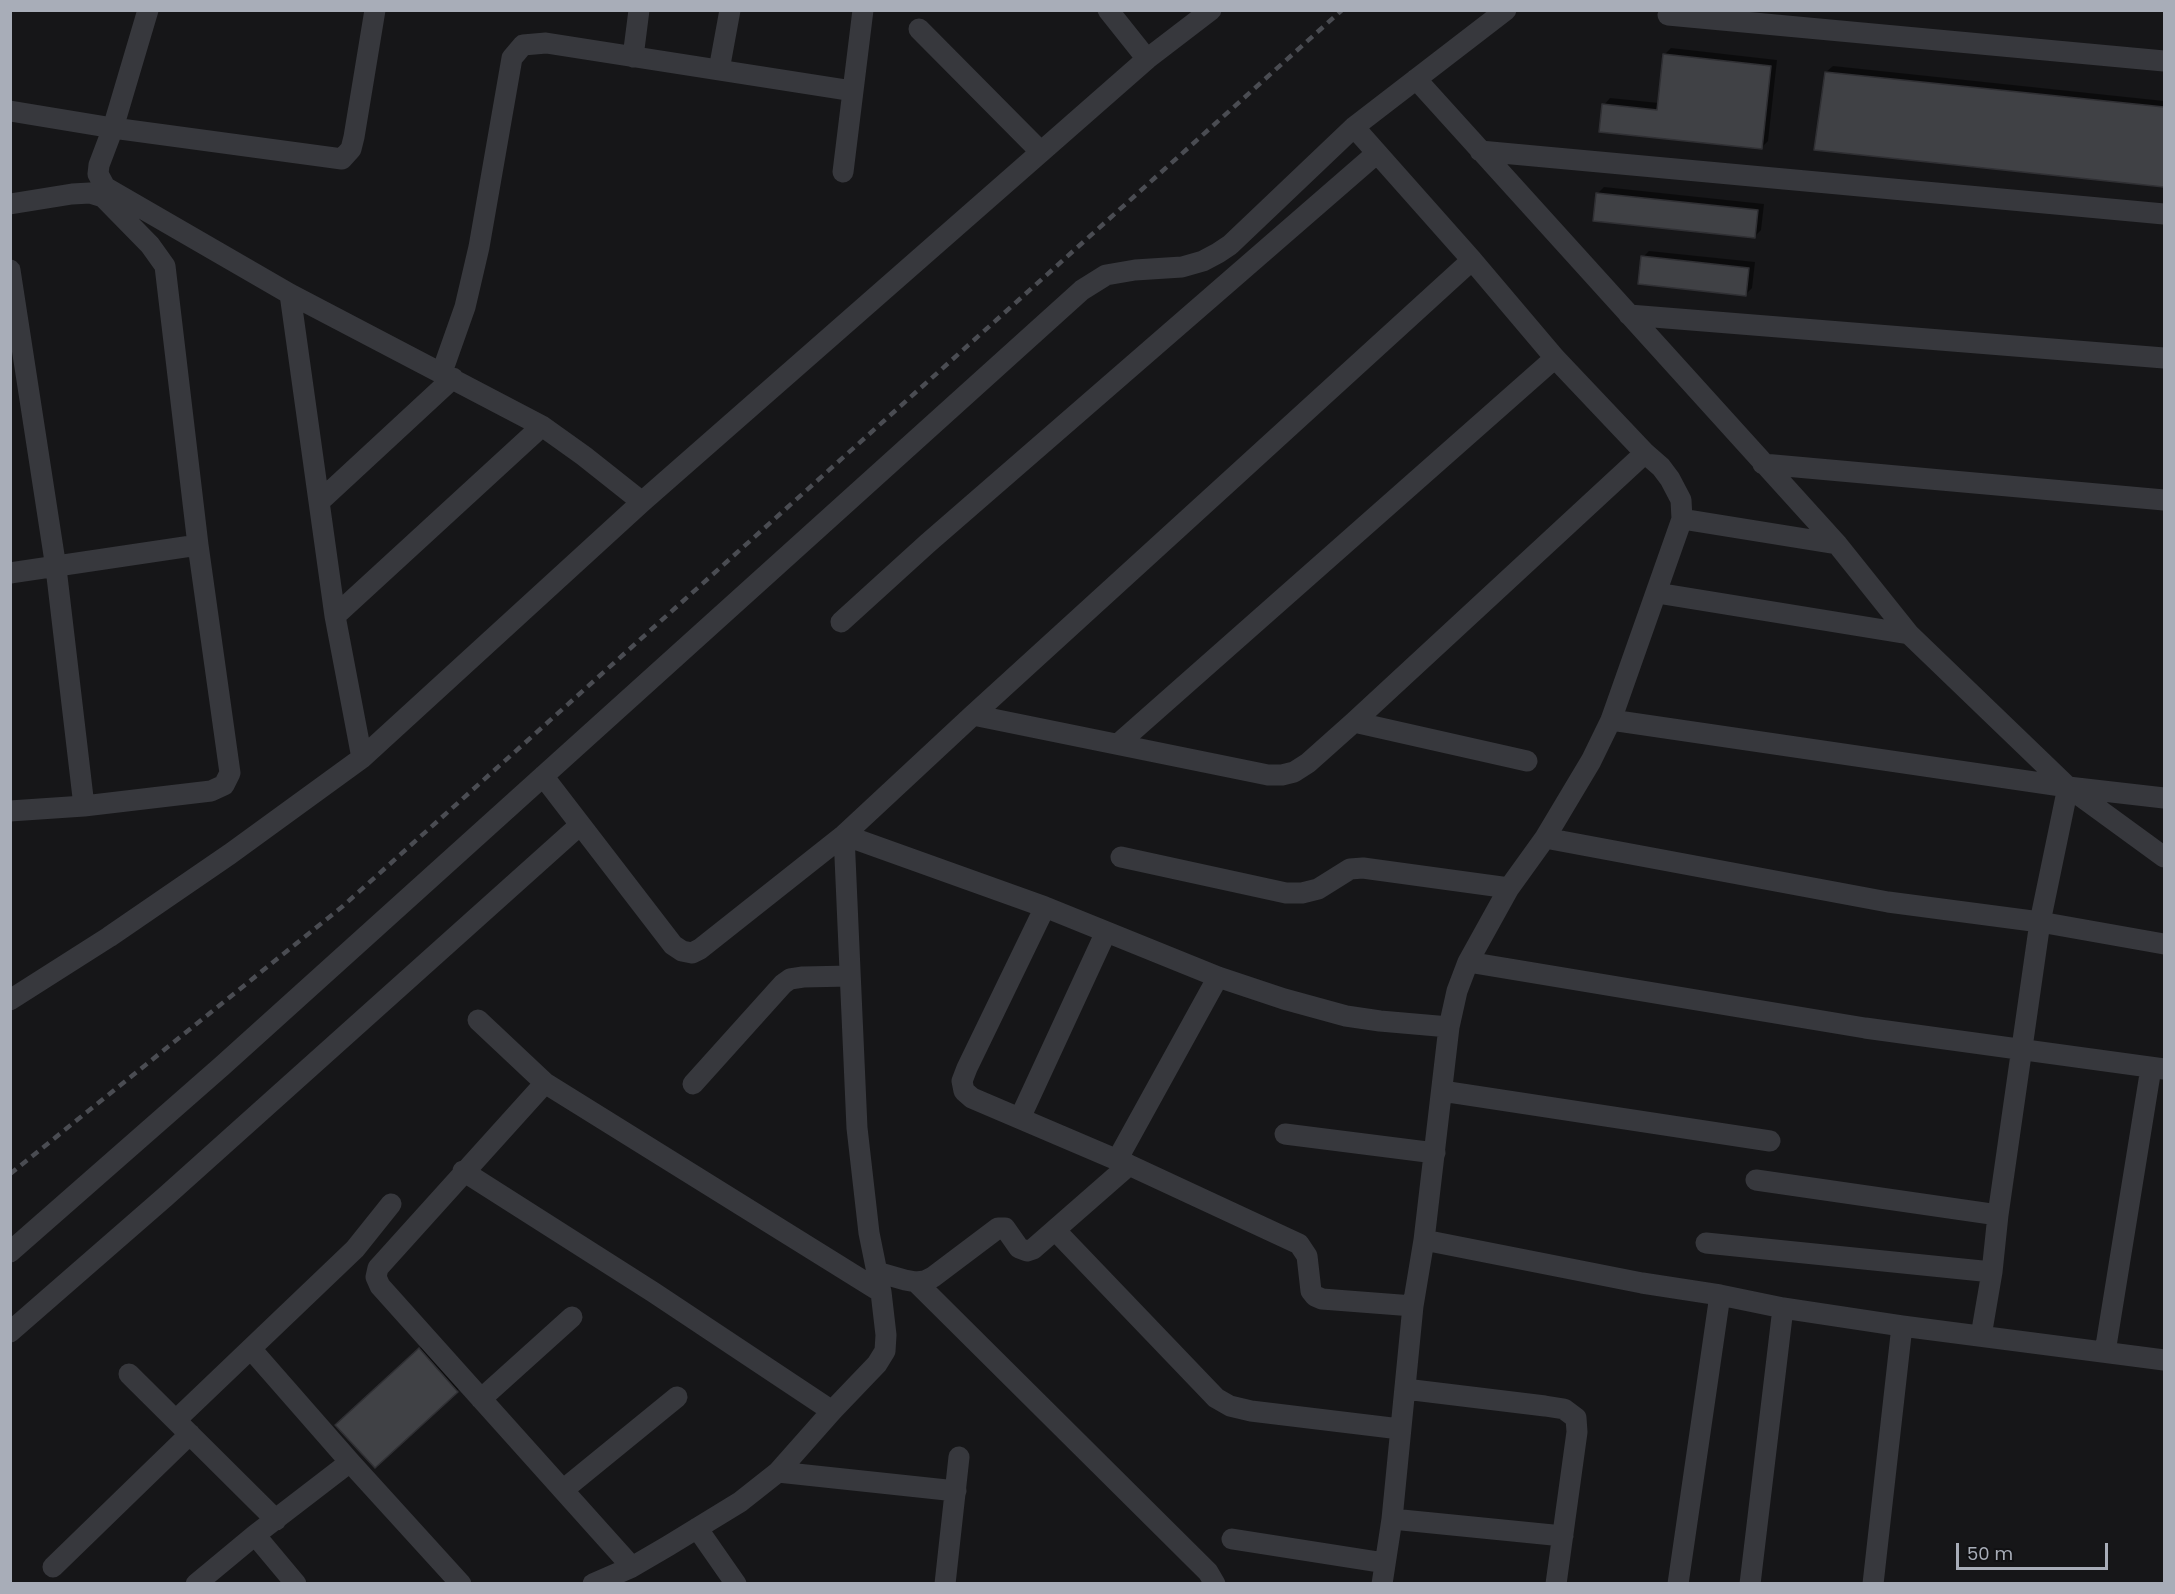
<!DOCTYPE html>
<html>
<head>
<meta charset="utf-8">
<style>
  body { margin:0 }
  #map { position:relative; width:2175px; height:1594px; overflow:hidden; background:#161618; font-family:Poppins,sans-serif }
  canvas { display:block }
  .frame { position:absolute; inset:0; border:12px solid #a8adb8; pointer-events:none }
  .scale { position:absolute; left:1956px; top:1543px; width:152px; height:27px; box-sizing:border-box; border:3px solid #a8adb8; border-top:0; padding-left:8px; font-size:18px; line-height:21px; white-space:nowrap; color:#a8adb8; -webkit-text-stroke:4px #111113; paint-order:stroke }
</style>
</head>
<body>
<div id="map">
<canvas width="2175" height="1594"></canvas>
<div class="frame"></div>
<div class="scale">50 m</div>
</div>
<script>
const ctx = document.querySelector('canvas').getContext('2d');
ctx.lineJoin = 'round';
function paint(path, color) { ctx.fillStyle = color; ctx.fill(path, 'evenodd'); }
const poly = rows => new Path2D(rows.map(r => 'M' + r).join(''));
function strokePath(path, color, width, dash) { ctx.strokeStyle = color; ctx.lineWidth = width; ctx.lineCap = dash ? 'butt' : 'round'; ctx.setLineDash(dash || []); ctx.stroke(path); }
const shadow = poly([
  [1671,48,1777,60,1768,141,1762,147,1604,105,1610,98,1659,103,1664,55],
  [1833,66,2164,101,2164,185,1816,148,1826,72],
  [1604,187,1764,204,1761,230,1755,236,1597,194],
  [1649,251,1755,262,1752,288,1746,294,1643,257],
  [433,1336,470,1377,457,1391,351,1412]
]);
const building = poly([
  [1663,54,1771,66,1762,149,1599,132,1602,104,1657,110,1663,54],
  [1825,72,2164,107,2164,187,1814,150,1825,72],
  [1596,193,1758,210,1755,238,1593,221,1596,193],
  [1641,256,1749,268,1746,296,1638,284,1641,256],
  [419,1348,458,1392,375,1468,335,1425,419,1348]
]);
const minor = poly([
  [148,10,113,128,99,165,98,174,105,187,290,294,542,426,584,456,642,502],
  [1108,10,1147,59],
  [1668,15,2164,61],
  [919,29,1041,152],
  [633,57,639,10],
  [719,70,730,10],
  [1416,79,1837,544,1909,634,2068,787,2164,798],
  [10,111,113,128,342,159,351,149,354,137,375,10],
  [1354,127,1472,260,1555,358,1645,453,1661,467,1670,479,1681,500,1682,519,1611,720,1591,761,1545,838,1509,888,1468,962,1457,991,1449,1027,1424,1240,1413,1306,1392,1519,1382,1584],
  [1480,151,2164,214],
  [843,172,863,10],
  [10,204,72,194,90,193,103,197,150,245,165,266,198,545,230,773,224,785,211,791,84,806,10,811],
  [10,270,56,568,84,806],
  [290,294,335,616,362,758],
  [1629,315,2164,358],
  [442,372,465,307,479,247,512,58,523,45,546,43,853,91],
  [1763,464,2164,500],
  [319,502,453,378],
  [1682,519,1837,544],
  [10,573,198,545],
  [1657,593,1909,634],
  [335,616,542,426],
  [841,622,928,543,1377,153],
  [973,715,1268,775,1282,775,1294,772,1308,763,1354,722,1645,453],
  [1611,720,2068,787,2164,857],
  [1354,722,1527,761],
  [1118,744,1555,358],
  [543,776,673,945,682,951,692,953,700,949,844,835,973,715,1472,260],
  [1545,838,1888,902,2040,922,2164,944],
  [1121,857,1286,893,1302,893,1318,889,1350,869,1363,868,1509,888],
  [1045,907,967,1068,962,1081,964,1091,972,1098,1129,1165,1299,1244,1307,1256,1311,1291,1315,1296,1322,1299,1413,1306],
  [1468,962,1865,1028,2164,1069],
  [10,1000,109,937,230,854,362,758,642,502,1147,59,1211,10],
  [478,1020,545,1083,881,1292],
  [545,1083,378,1268,376,1277,380,1286,632,1567],
  [693,1084,783,984,790,979,803,977,850,976],
  [1442,1091,1770,1141],
  [1020,1118,1106,932],
  [1285,1134,1435,1153],
  [1117,1160,1218,977],
  [463,1171,653,1292,832,1411],
  [1756,1180,1998,1215],
  [1056,1231,1216,1398,1230,1406,1251,1411,1400,1429],
  [1424,1240,1642,1283,1720,1295,1783,1308,1902,1326,2164,1360],
  [1706,1243,1992,1272],
  [10,1252,222,1066,1082,290,1106,275,1135,270,1182,267,1203,261,1218,253,1230,245,1354,127,1506,10],
  [877,1272,905,1280,916,1282,925,1281,933,1277,998,1228,1005,1228,1019,1248,1027,1251,1033,1249,1129,1165],
  [916,1282,1208,1572,1215,1584],
  [10,1332,165,1197,580,825],
  [1981,1336,1992,1272,1998,1215,2040,922,2068,787],
  [251,1349,350,1462,461,1584],
  [2105,1352,2151,1068],
  [129,1374,276,1520],
  [1405,1389,1545,1406,1564,1409,1576,1418,1577,1432,1556,1584],
  [481,1399,572,1317],
  [176,1420,355,1249,391,1204],
  [778,1472,956,1491],
  [563,1490,677,1397],
  [1392,1519,1563,1536],
  [697,1528,736,1584],
  [255,1535,296,1584],
  [1232,1539,1385,1563],
  [53,1567,190,1434],
  [196,1584,255,1535,350,1462],
  [593,1584,632,1567,668,1546,740,1502,778,1472,832,1411,877,1364,885,1351,886,1335,881,1292,869,1233,857,1128,844,835,1045,907,1218,977,1284,999,1346,1016,1380,1021,1449,1027],
  [945,1584,959,1457],
  [1678,1584,1720,1295],
  [1750,1584,1783,1308],
  [1873,1584,1902,1326]
]);
const rail = poly([
  [10,1174,343,906,1342,10]
]);
paint(shadow, '#0007');
paint(building, '#404145');
strokePath(building, '#303034', 1.5);
strokePath(minor, '#37383d', 21);
strokePath(rail, '#4a4c52', 4.5, [8, 6]);
</script>
</body>
</html>
